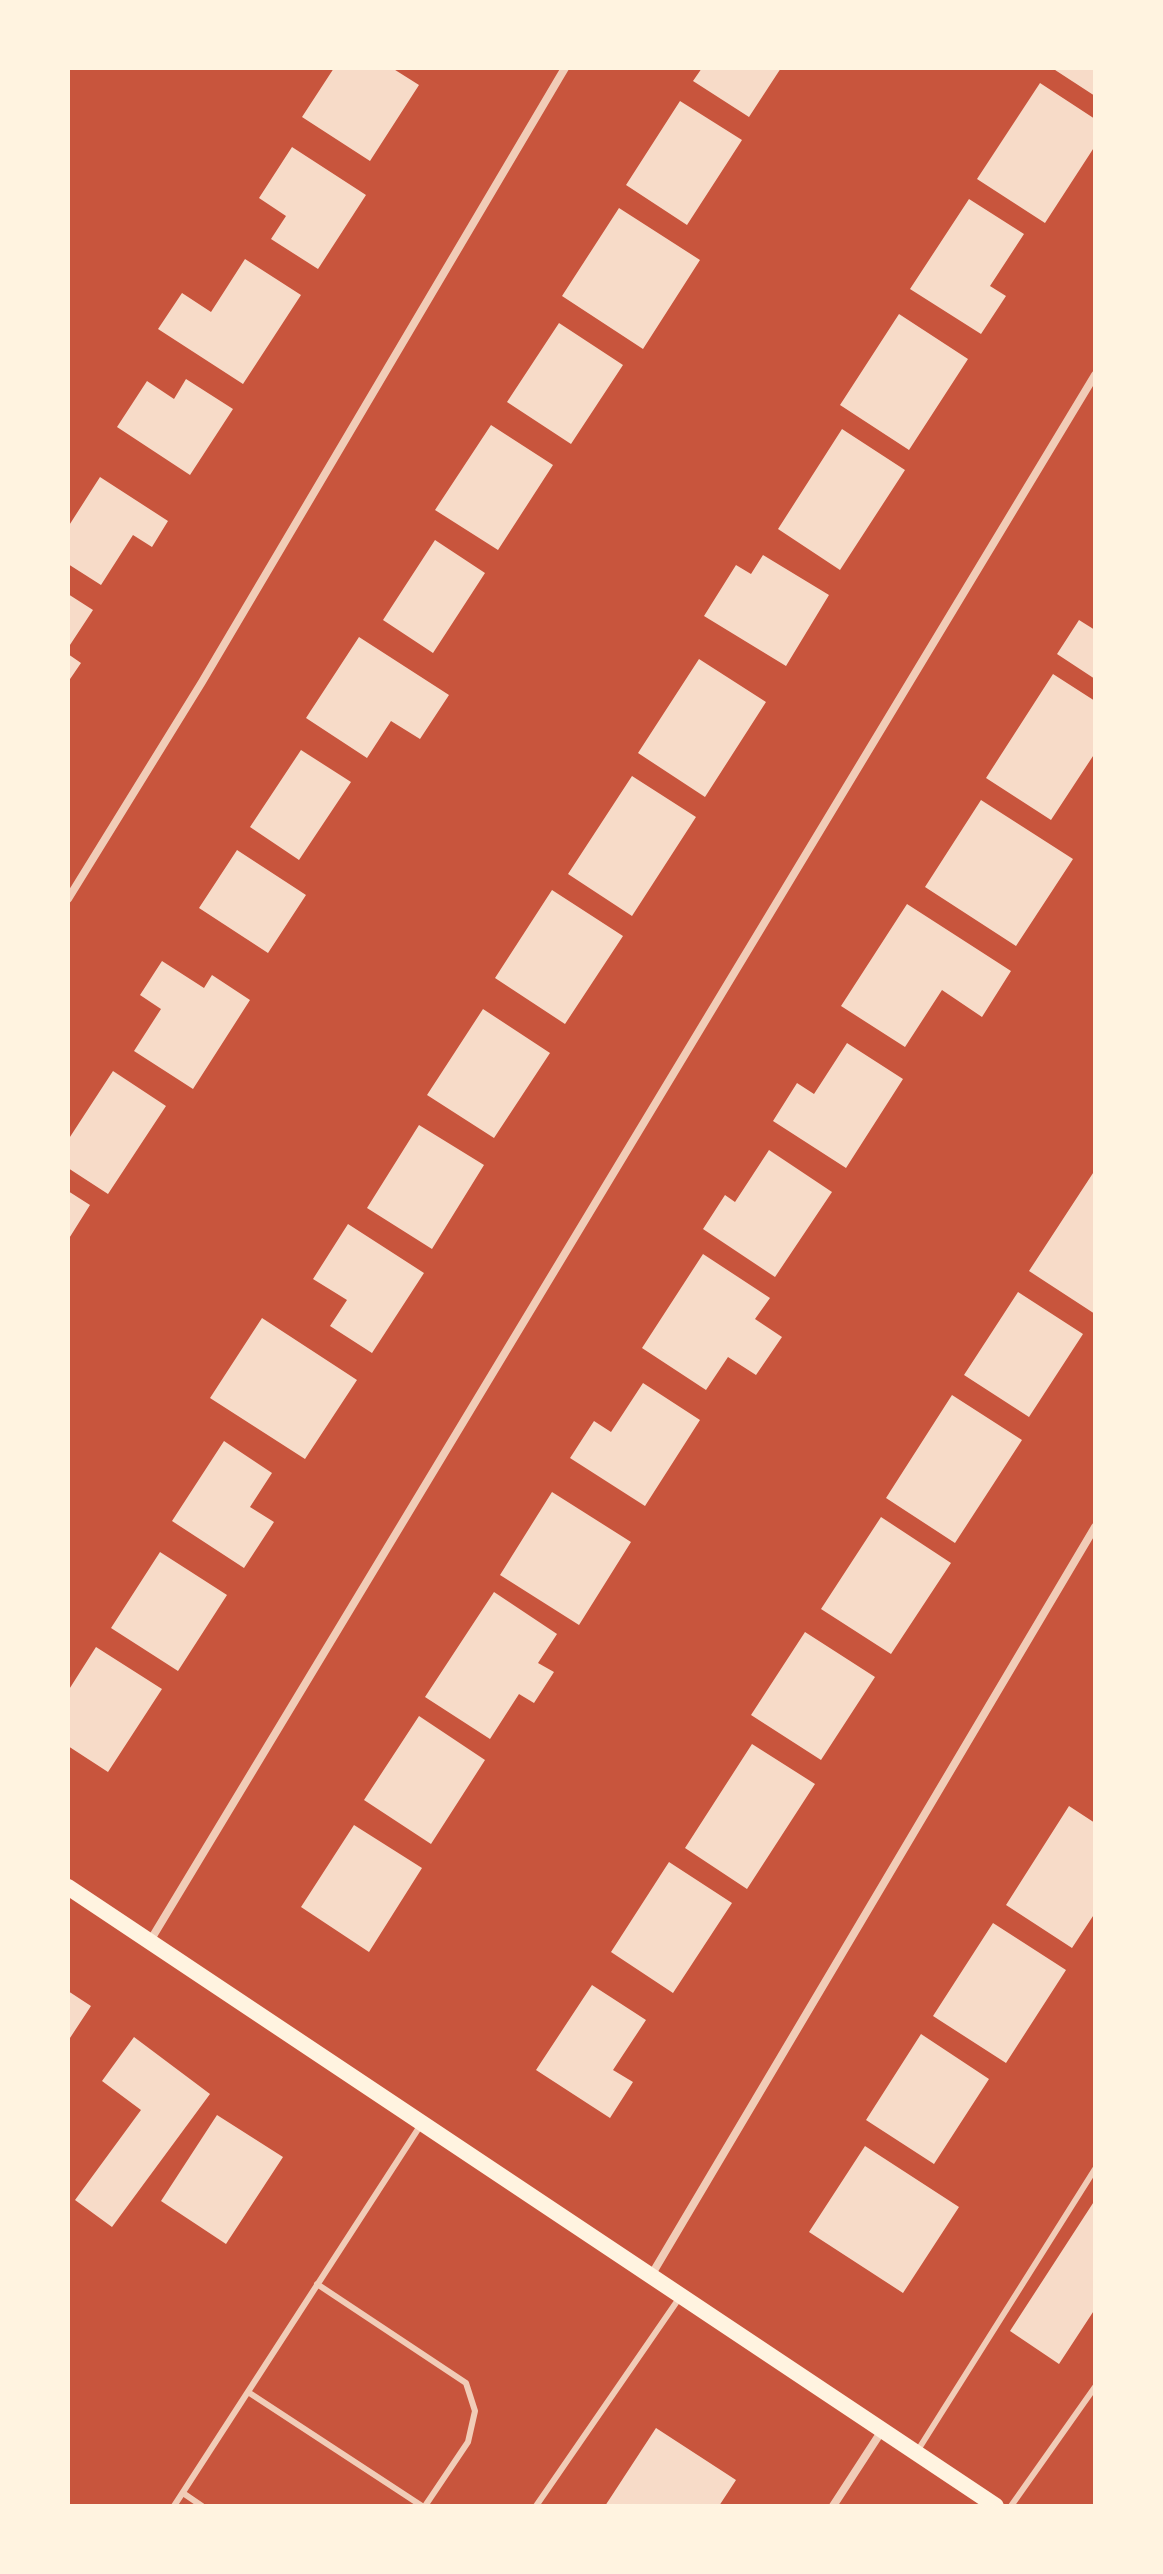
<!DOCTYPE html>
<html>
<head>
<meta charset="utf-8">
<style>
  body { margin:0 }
  #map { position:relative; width:1163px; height:2574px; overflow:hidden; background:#c8553d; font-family:"Space Grotesk",sans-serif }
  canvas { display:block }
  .frame { position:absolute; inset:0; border:70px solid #fff3e0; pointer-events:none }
</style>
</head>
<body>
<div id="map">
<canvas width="1163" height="2574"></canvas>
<div class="frame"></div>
</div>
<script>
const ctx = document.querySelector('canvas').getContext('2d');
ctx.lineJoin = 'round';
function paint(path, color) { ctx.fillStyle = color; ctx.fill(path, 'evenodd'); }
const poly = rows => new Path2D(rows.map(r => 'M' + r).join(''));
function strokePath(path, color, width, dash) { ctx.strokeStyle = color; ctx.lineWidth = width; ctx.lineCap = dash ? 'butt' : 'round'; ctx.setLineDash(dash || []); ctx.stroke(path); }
const building = poly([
  [334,68,392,68,419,85,370,161,302,117],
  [702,68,781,68,749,117,693,81],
  [1052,68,1095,68,1095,96],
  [1040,83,1095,119,1095,146,1045,223,977,179],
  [680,101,742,140,687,225,626,185],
  [292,147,366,195,318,269,271,239,286,216,259,198],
  [969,199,1024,234,990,286,1006,296,981,334,910,289],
  [619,208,700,260,643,349,562,296],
  [245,259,301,295,243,384,158,329,182,293,211,312],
  [899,314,968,359,909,450,840,405],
  [559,323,623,365,571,444,507,402],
  [186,379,233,409,190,475,117,427,147,381,174,399],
  [491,425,553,465,498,550,435,510],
  [842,429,905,470,840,570,778,529],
  [100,477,168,521,152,547,133,535,101,585,68,564,68,527],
  [435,540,485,573,433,653,383,620],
  [763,555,829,595,786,666,704,616,736,565,751,574],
  [68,594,93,610,68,648],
  [1079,620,1095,630,1095,679,1057,654],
  [359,637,449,695,420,739,391,721,367,758,306,718],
  [68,654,81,663,68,682],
  [699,659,766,702,705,797,638,753],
  [1053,674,1095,701,1095,753,1051,820,986,778],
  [301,750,351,782,299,860,250,827],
  [632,776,696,817,632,916,568,874],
  [981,800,1073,859,1016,946,925,887],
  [237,850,306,895,268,953,199,908],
  [552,890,623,936,565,1024,495,978],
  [907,904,1011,971,982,1017,942,990,905,1047,841,1006],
  [162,961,204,988,212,975,250,1000,193,1089,134,1051,161,1009,140,995],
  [483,1009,550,1053,494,1138,427,1095],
  [847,1043,903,1079,846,1168,773,1121,797,1083,814,1094],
  [113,1071,166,1106,108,1194,68,1168,68,1140],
  [419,1125,484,1165,432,1249,367,1208],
  [769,1150,832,1192,775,1277,703,1229,725,1195,735,1202],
  [1095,1170,1095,1314,1029,1271],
  [68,1191,90,1205,68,1240],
  [348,1224,424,1273,372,1353,330,1326,347,1300,313,1279],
  [703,1254,770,1298,755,1319,782,1337,756,1375,728,1357,706,1390,642,1348],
  [1018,1292,1083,1334,1029,1417,964,1375],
  [262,1318,357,1380,305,1459,210,1398],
  [643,1383,700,1420,645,1506,570,1458,594,1421,611,1432],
  [952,1395,1022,1440,955,1543,886,1498],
  [224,1441,272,1473,250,1507,274,1522,244,1568,172,1521],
  [552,1492,631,1542,579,1625,500,1575],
  [881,1517,951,1563,891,1654,821,1609],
  [160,1552,227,1595,178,1671,111,1628],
  [494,1592,557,1634,538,1663,554,1672,534,1703,519,1694,490,1739,425,1697],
  [805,1632,875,1677,821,1760,751,1715],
  [96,1647,162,1689,108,1772,68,1746,68,1691],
  [419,1716,485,1760,431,1844,364,1800],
  [752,1744,815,1784,747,1889,685,1848],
  [1069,1806,1095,1823,1095,1913,1072,1948,1006,1905],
  [354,1825,422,1868,369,1952,301,1907],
  [669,1862,732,1903,673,1993,611,1952],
  [993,1923,1066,1970,1006,2063,933,2016],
  [592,1985,646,2020,613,2070,633,2082,610,2118,536,2070],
  [68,1991,91,2006,68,2041],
  [921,2034,989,2079,934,2164,866,2120],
  [134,2037,210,2094,112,2227,75,2200,141,2110,102,2081],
  [217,2115,283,2157,226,2244,161,2201],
  [865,2146,959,2207,903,2293,809,2232],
  [1095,2200,1095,2309,1059,2364,1010,2331],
  [656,2428,736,2480,719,2506,605,2506]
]);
const service = poly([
  [317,2284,466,2383,475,2411,468,2442,425,2506],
  [248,2392,422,2506],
  [918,2450,1095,2169],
  [183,2493,202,2506],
  [174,2506,422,2123],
  [536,2506,680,2297],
  [1011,2506,1095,2387]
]);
const minor = poly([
  [68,899,202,682,565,68],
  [150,1941,1095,375],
  [652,2274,1095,1527],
  [833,2506,883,2429]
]);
const secondary = poly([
  [68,1887,996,2506]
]);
paint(building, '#f7dbc8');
strokePath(service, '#f1ccb7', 6);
strokePath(minor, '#f1ccb7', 8);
strokePath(secondary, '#fff3e0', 16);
</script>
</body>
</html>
